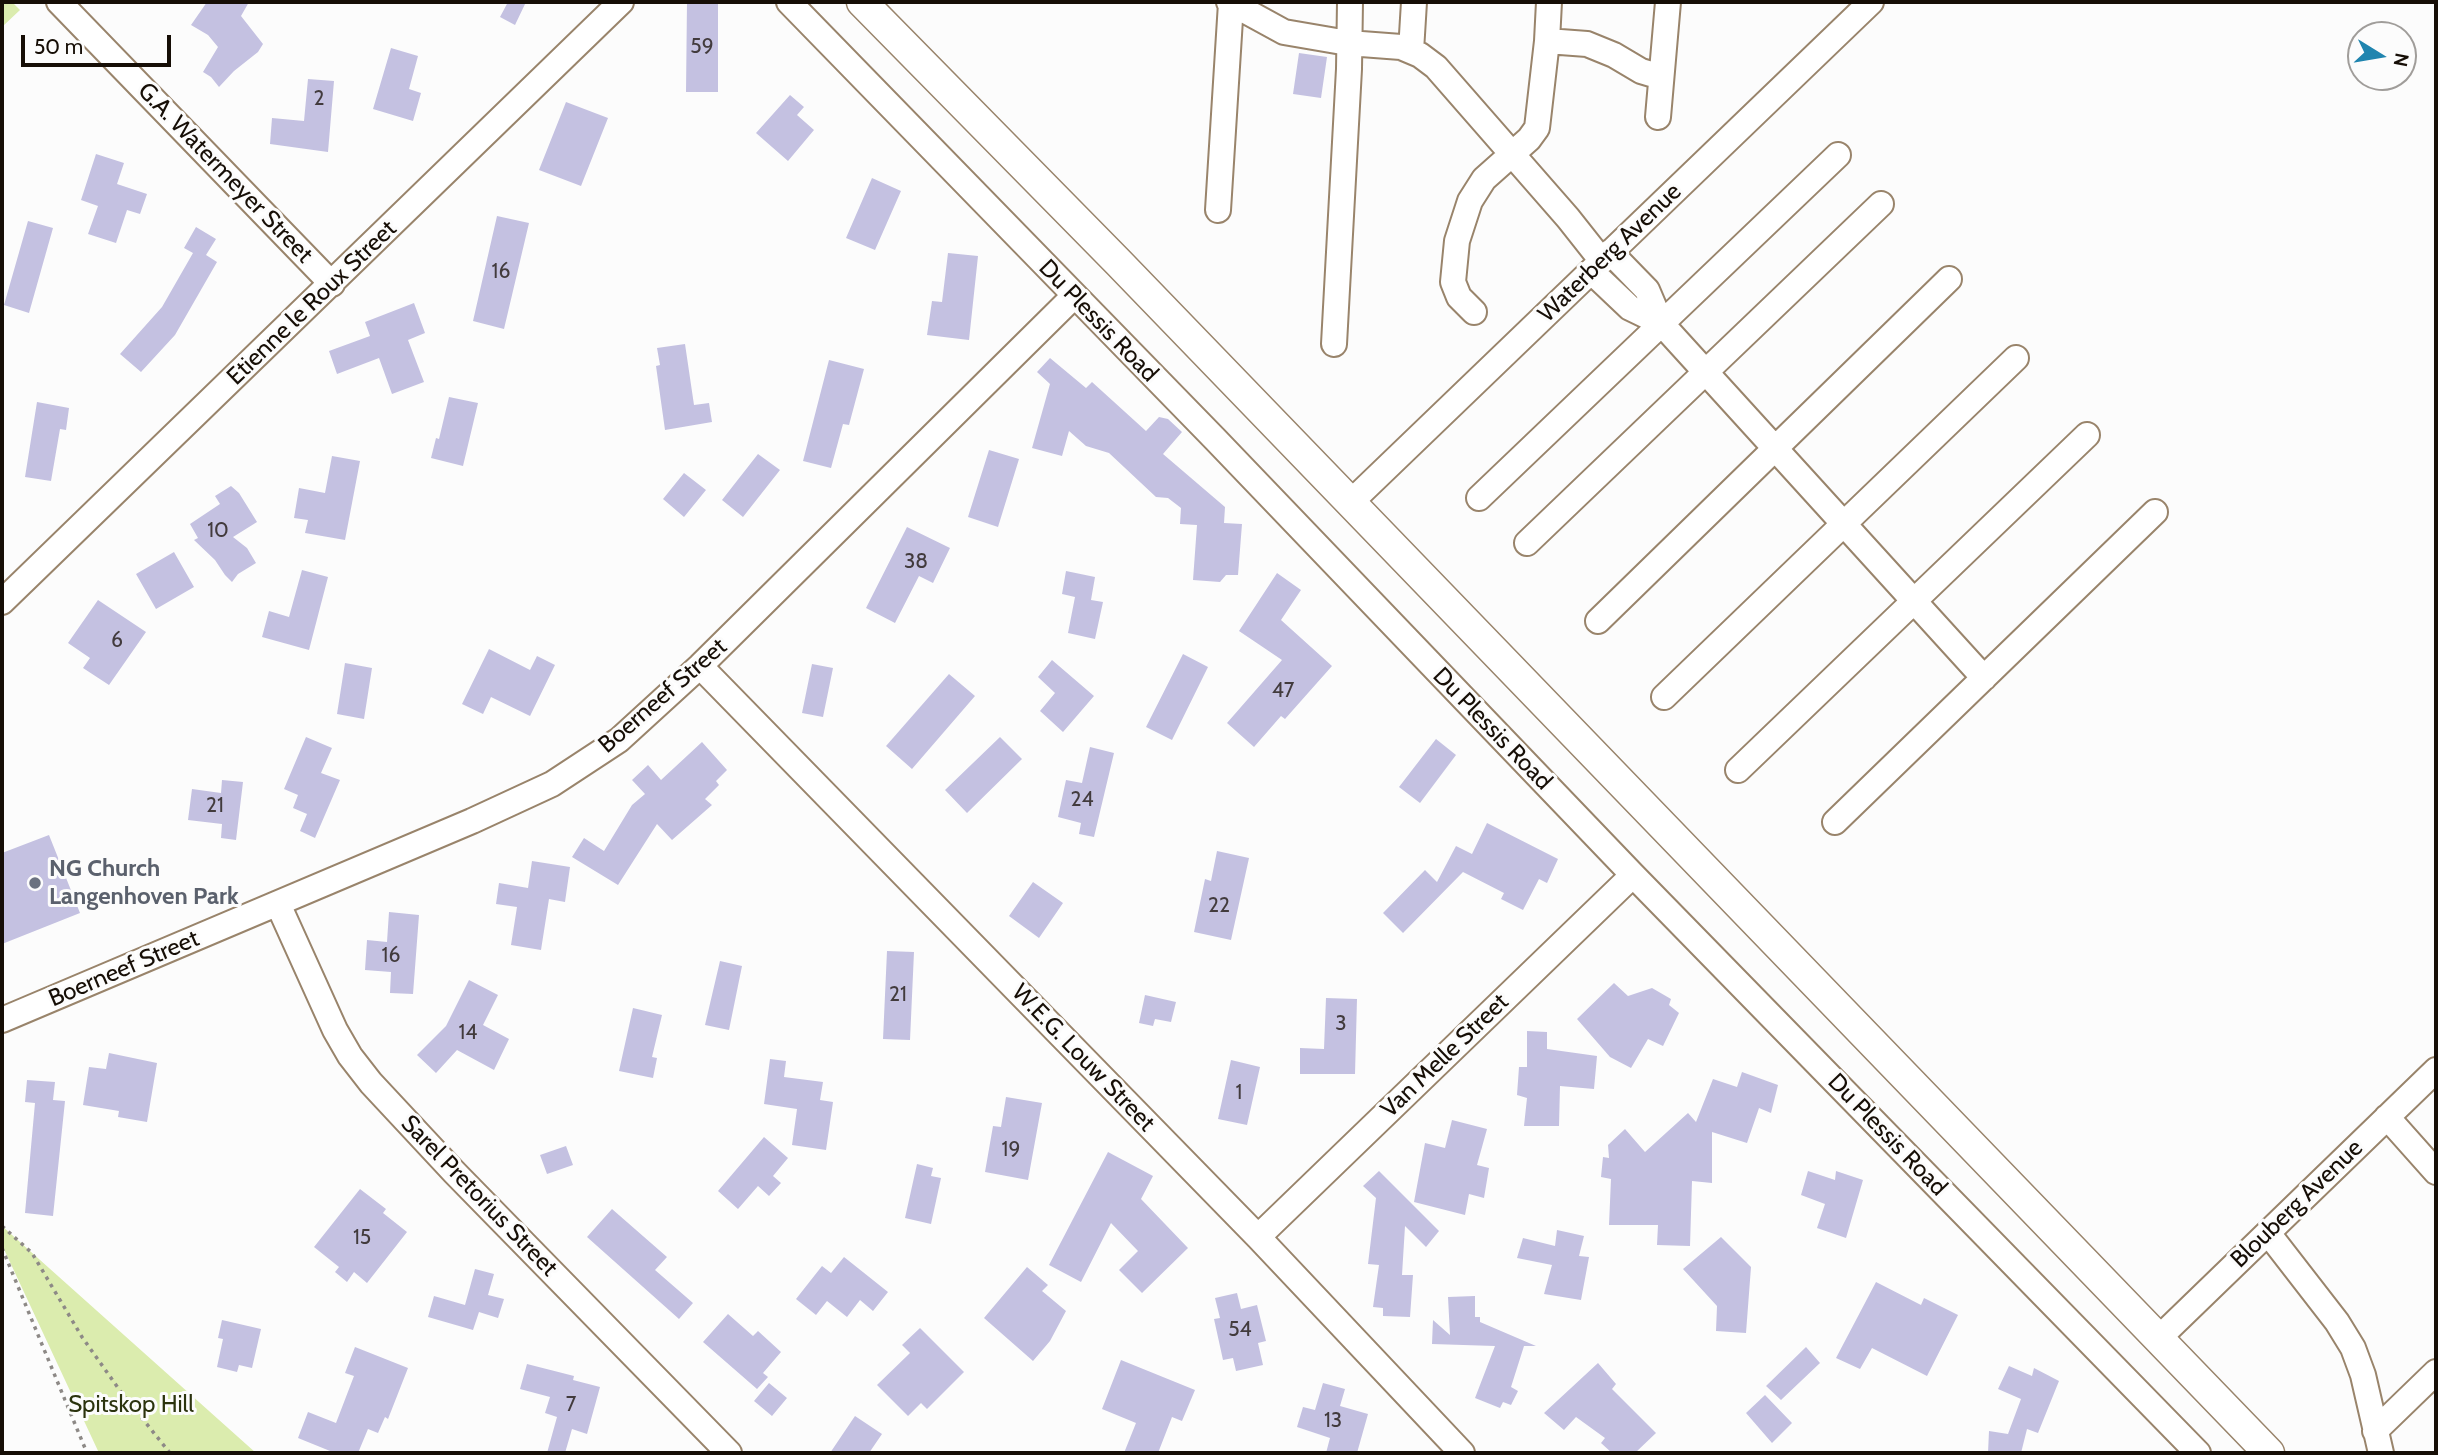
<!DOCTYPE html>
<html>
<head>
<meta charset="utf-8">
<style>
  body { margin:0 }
  #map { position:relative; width:2438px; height:1455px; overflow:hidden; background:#fcfcfc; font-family:Cabin,sans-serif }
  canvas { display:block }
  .frame { position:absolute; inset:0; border:4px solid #160e06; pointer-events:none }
  .north { position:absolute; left:2347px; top:21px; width:70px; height:70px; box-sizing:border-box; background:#fcfcfc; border:2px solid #a09d9a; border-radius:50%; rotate:101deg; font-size:19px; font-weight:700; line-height:28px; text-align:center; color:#160e06 }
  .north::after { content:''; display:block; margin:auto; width:24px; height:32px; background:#2085af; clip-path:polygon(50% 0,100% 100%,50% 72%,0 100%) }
  .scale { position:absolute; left:21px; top:35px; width:150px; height:32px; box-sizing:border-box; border:4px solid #160e06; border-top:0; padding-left:9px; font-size:21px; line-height:24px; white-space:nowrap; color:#160e06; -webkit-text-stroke:5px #fcfcfc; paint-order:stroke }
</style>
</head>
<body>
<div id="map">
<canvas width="2438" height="1455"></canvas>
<div class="frame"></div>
<div class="north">N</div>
<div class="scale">50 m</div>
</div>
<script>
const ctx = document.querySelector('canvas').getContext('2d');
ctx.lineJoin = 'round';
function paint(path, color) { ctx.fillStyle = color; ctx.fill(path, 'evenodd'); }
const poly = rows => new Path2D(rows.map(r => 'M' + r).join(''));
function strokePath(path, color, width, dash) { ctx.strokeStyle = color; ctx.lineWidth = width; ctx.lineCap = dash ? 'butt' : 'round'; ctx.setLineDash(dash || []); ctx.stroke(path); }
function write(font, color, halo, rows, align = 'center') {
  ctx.font = font + ' Cabin,sans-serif'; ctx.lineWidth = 6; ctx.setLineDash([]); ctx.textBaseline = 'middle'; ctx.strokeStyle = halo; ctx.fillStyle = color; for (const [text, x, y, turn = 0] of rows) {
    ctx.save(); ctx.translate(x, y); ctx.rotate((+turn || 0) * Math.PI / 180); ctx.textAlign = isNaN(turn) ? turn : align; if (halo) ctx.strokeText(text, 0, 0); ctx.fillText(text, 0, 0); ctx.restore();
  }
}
const green = poly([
  [2,2,12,2,20,10,2,27],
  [2,1226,256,1453,99,1453,2,1245]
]);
const building = poly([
  [207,2,249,2,241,16,263,44,258,52,234,71,219,87,211,77,203,72,218,47,208,35,191,25],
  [508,2,526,2,515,25,500,17],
  [687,2,718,2,718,92,686,92],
  [391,48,418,56,409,89,421,93,413,121,373,109],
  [1299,53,1327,57,1321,98,1293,94],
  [308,79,334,81,328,152,270,144,272,118,304,121],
  [790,95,804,107,797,115,814,130,788,161,756,133],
  [566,102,608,118,581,186,539,170],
  [96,154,124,163,117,184,147,194,140,214,127,210,116,243,88,234,98,206,81,200],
  [872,178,901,191,875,250,846,238],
  [497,216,529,223,504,329,473,321],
  [28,221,53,228,29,313,4,305],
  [196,227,216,239,206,255,217,262,175,335,141,372,120,354,162,307,193,253,184,248],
  [948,253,978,256,969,340,927,335,932,301,942,302],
  [414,303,425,333,408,340,424,382,392,394,379,358,337,374,329,351,370,336,365,322],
  [685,344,694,405,709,403,712,422,665,430,656,366,660,365,657,348],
  [1050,358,1086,388,1092,382,1146,431,1159,417,1168,419,1182,432,1163,454,1225,507,1224,523,1242,524,1238,575,1226,575,1220,582,1193,580,1197,525,1180,524,1181,508,1168,498,1156,497,1109,453,1086,446,1069,431,1062,456,1032,448,1050,384,1037,372],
  [829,360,864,369,849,425,843,424,831,468,803,461],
  [449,397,478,403,463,466,431,458,436,438,439,439],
  [37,402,69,408,66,430,60,429,51,481,25,477],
  [989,450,1019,459,998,527,968,517],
  [758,454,780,470,743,517,722,500],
  [332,456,360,461,345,540,305,533,308,520,294,518,299,488,325,493],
  [684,473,706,490,684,517,663,499],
  [231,486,239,493,257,522,233,537,247,548,256,563,238,574,232,582,225,575,215,560,194,540,198,538,190,524,220,504,215,496],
  [907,527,950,548,933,583,919,576,895,623,866,608],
  [174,552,194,587,156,609,136,574],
  [302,570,328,577,309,650,262,637,269,611,289,617],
  [1066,571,1095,577,1091,600,1103,602,1095,639,1068,633,1075,597,1062,594],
  [1277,573,1301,590,1281,620,1332,666,1285,719,1281,716,1254,747,1227,723,1282,660,1239,631],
  [98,600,146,632,109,685,83,668,90,658,68,643],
  [489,649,530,670,537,656,555,665,530,716,491,697,483,714,462,704],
  [1183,654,1208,667,1172,740,1146,727],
  [1052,660,1094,696,1063,732,1040,711,1055,693,1038,677],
  [345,663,372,668,364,719,337,714],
  [812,664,833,668,823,717,802,713],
  [949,674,975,696,912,769,886,746],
  [306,737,332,748,321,773,340,780,315,838,300,831,307,814,293,808,298,795,284,789],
  [1000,737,1022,759,967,813,945,790],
  [1436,739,1456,755,1420,803,1399,787],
  [702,742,727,770,716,781,719,785,705,799,712,805,672,840,657,824,618,885,572,857,584,838,604,851,632,805,645,794,632,780,648,765,661,780],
  [1090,747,1114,753,1094,837,1079,834,1081,823,1058,817,1066,780,1082,783],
  [222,780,243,782,236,840,221,838,222,824,188,820,192,789,221,793],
  [1487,823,1558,859,1547,883,1539,879,1523,910,1501,899,1504,893,1463,872,1403,933,1383,913,1425,870,1437,882,1456,846,1472,854],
  [49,835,80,913,2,944,2,853],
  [1217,851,1249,858,1231,940,1194,932,1205,879,1211,881],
  [532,861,570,867,565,902,549,899,541,950,511,945,517,907,496,904,499,883,528,888],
  [1033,882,1063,903,1039,938,1009,916],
  [389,912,419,915,413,994,390,993,391,972,365,970,367,940,387,942],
  [887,951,914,952,910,1040,883,1039],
  [720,961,742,966,729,1030,705,1025],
  [469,980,498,995,483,1025,509,1039,494,1070,457,1050,436,1073,417,1055,446,1026],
  [1614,983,1628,996,1652,988,1671,999,1669,1005,1679,1013,1663,1046,1648,1039,1631,1068,1610,1057,1577,1019],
  [1145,995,1176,1002,1171,1022,1155,1019,1153,1026,1139,1023],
  [1326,998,1357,999,1355,1074,1300,1074,1300,1048,1324,1049],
  [633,1008,662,1015,652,1057,657,1058,653,1078,619,1071],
  [1527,1031,1547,1032,1547,1049,1597,1056,1594,1089,1560,1086,1559,1126,1524,1126,1527,1098,1517,1095,1519,1067,1527,1067],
  [109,1053,157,1063,147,1122,118,1117,119,1111,83,1105,89,1067,106,1069],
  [770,1059,786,1061,784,1077,823,1082,820,1100,833,1102,826,1150,792,1145,797,1109,764,1104],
  [1231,1060,1260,1067,1247,1125,1218,1119],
  [1742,1072,1778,1085,1771,1113,1759,1108,1747,1143,1712,1132,1712,1183,1692,1181,1690,1246,1657,1245,1658,1225,1609,1225,1611,1179,1601,1177,1603,1157,1609,1158,1608,1145,1625,1129,1645,1152,1688,1113,1696,1122,1713,1079,1737,1087],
  [27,1080,55,1082,53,1100,65,1101,53,1216,25,1213,35,1103,25,1102],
  [1006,1097,1042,1103,1028,1180,985,1172,993,1126,1001,1127],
  [1452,1120,1487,1129,1477,1165,1489,1168,1484,1198,1469,1194,1465,1215,1414,1202,1425,1143,1445,1148],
  [764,1137,788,1158,773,1176,781,1183,769,1196,758,1186,738,1209,718,1191],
  [566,1146,573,1165,547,1174,540,1155],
  [1108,1152,1153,1176,1141,1199,1188,1248,1142,1293,1119,1270,1138,1251,1111,1223,1081,1282,1049,1265],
  [917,1164,933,1168,931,1176,941,1178,931,1224,905,1218],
  [1379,1171,1439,1231,1426,1247,1405,1226,1402,1275,1413,1275,1410,1317,1383,1316,1383,1308,1373,1307,1379,1265,1368,1264,1376,1198,1363,1186],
  [1808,1171,1835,1180,1836,1171,1863,1180,1846,1238,1817,1228,1825,1204,1801,1195],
  [360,1189,386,1209,383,1213,407,1232,367,1283,354,1272,347,1282,335,1272,339,1267,314,1247],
  [612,1209,667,1257,655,1270,693,1303,679,1319,587,1237],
  [1557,1230,1584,1236,1579,1256,1589,1257,1581,1300,1544,1294,1552,1265,1517,1258,1523,1238,1555,1246],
  [1721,1237,1751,1267,1746,1333,1716,1331,1717,1306,1683,1269],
  [844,1257,888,1292,873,1311,860,1300,847,1317,827,1301,816,1315,796,1299,822,1266,831,1273],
  [1027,1267,1048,1285,1042,1291,1066,1311,1050,1341,1033,1361,984,1318],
  [475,1269,494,1274,488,1295,504,1299,498,1318,479,1312,473,1330,428,1317,434,1296,465,1305],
  [1876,1282,1921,1305,1924,1298,1958,1315,1927,1376,1872,1348,1860,1369,1836,1358],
  [1237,1293,1241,1309,1257,1305,1266,1341,1258,1343,1263,1365,1236,1371,1233,1358,1223,1360,1214,1319,1220,1318,1215,1298],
  [1475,1296,1475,1317,1480,1317,1480,1322,1536,1346,1524,1346,1511,1387,1518,1391,1511,1405,1503,1402,1500,1408,1475,1398,1495,1346,1432,1344,1433,1320,1450,1335,1448,1297],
  [728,1314,753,1336,758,1331,781,1352,763,1373,768,1377,757,1389,703,1342],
  [222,1320,261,1329,252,1368,239,1365,237,1372,217,1367,223,1339,218,1338],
  [920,1328,964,1372,927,1409,921,1403,908,1416,877,1385,910,1353,902,1345],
  [355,1347,408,1368,388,1419,385,1417,378,1433,368,1429,358,1453,335,1453,298,1438,308,1412,336,1423,354,1376,345,1373],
  [1806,1347,1820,1363,1781,1400,1766,1386],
  [1121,1360,1195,1390,1182,1421,1172,1417,1158,1453,1124,1453,1136,1423,1102,1409],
  [1598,1363,1616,1384,1612,1389,1656,1433,1635,1453,1612,1453,1601,1443,1605,1438,1576,1417,1564,1430,1544,1413],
  [527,1364,574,1376,573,1380,600,1387,587,1434,572,1429,565,1453,547,1453,557,1417,545,1413,550,1397,520,1389],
  [2009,1366,2032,1376,2034,1368,2059,1381,2038,1433,2027,1429,2021,1453,1988,1453,1989,1431,2008,1434,2021,1399,1998,1389],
  [769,1383,787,1398,772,1416,754,1401],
  [1323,1383,1345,1389,1340,1406,1368,1414,1357,1453,1326,1453,1330,1438,1297,1427,1303,1407,1315,1410],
  [1765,1395,1792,1423,1772,1443,1746,1413],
  [855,1416,882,1434,869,1453,830,1453]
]);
const path = poly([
  [2,1226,32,1253,82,1337,121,1392,170,1453],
  [2,1248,87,1453]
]);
const minor = poly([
  [59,2,332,284],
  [789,2,1215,439,1633,875,2198,1453],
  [1229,2,1284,32,1348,43,1401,47,1420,55,1436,67,1568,218,1602,261],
  [1547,41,1549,2],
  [1411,51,1414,2],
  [1658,117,1668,2],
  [1218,210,1231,3],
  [1610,252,1647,290,1661,323,1984,678],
  [1592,272,1630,308,1661,323],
  [1474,312,1459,297,1453,282,1457,241,1470,201,1484,179,1529,139,1537,128,1547,41,1587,44,1614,55,1641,71,1661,77],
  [1334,344,1349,69,1350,2],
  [1479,498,1838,155],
  [1350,503,1871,2],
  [1527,543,1881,204],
  [2,602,621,2],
  [1598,621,1949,279],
  [700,666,1258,1237,1462,1453],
  [1664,697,2016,358],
  [1738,770,2087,435],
  [1835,822,2155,512],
  [278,904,335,1030,350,1056,371,1083,454,1172,729,1453],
  [2,1020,472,821,552,784,619,740,700,666,1074,296],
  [2387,1117,2436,1172],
  [2268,1233,2337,1322,2353,1348,2363,1375,2381,1453],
  [1258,1237,1633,875],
  [2158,1339,2436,1070],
  [2375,1431,2436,1372]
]);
const tertiary = poly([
  [862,2,1118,262,2269,1453]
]);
const markers = [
  [35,883,7,"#6b7280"]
];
const numberNames = [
  ["59",702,47],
  ["2",319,99],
  ["16",501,272],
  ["10",218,531],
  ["38",916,562],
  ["6",117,641],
  ["47",1283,691],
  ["24",1082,800],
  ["21",215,806],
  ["22",1219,906],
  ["16",391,956],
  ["21",898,995],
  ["3",1341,1024],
  ["14",468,1033],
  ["1",1239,1093],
  ["19",1011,1150],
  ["15",362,1238],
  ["54",1240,1330],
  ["7",571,1405],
  ["13",1333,1421]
];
const streetNames = [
  ["G.A. Watermeyer Street",225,173,46],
  ["Waterberg Avenue",1610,253,-44],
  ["Etienne le Roux Street",312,303,-44],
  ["Du Plessis Road",1098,321,46],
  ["Boerneef Street",663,696,-41],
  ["Du Plessis Road",1492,729,46],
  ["Boerneef Street",124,969,-23],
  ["Van Melle Street",1445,1056,-44],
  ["W.E.G. Louw Street",1083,1058,46],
  ["Du Plessis Road",1887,1135,46],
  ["Sarel Pretorius Street",479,1196,46],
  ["Blouberg Avenue",2297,1204,-44]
];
const worshipNames = [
  ["NG Church",49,869],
  ["Langenhoven Park",49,897]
];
const parkNames = [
  ["Spitskop Hill",131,1405]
];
paint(green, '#dbecae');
paint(building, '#c4c1e1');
strokePath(minor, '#99846b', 28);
strokePath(tertiary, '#99846b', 33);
strokePath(path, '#8d8986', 3.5, [3.5, 5]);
strokePath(minor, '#fff', 24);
strokePath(tertiary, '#fff', 30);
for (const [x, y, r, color] of markers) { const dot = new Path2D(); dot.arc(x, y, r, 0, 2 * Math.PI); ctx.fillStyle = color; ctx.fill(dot); strokePath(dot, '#fcfcfc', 2.5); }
write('21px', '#423b3d', null, numberNames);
write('24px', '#160e06', '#fcfcfc', streetNames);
write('bold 24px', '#5b616d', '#fcfcfc', worshipNames, 'left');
write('24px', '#2b330e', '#fcfcfc', parkNames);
</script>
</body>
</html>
